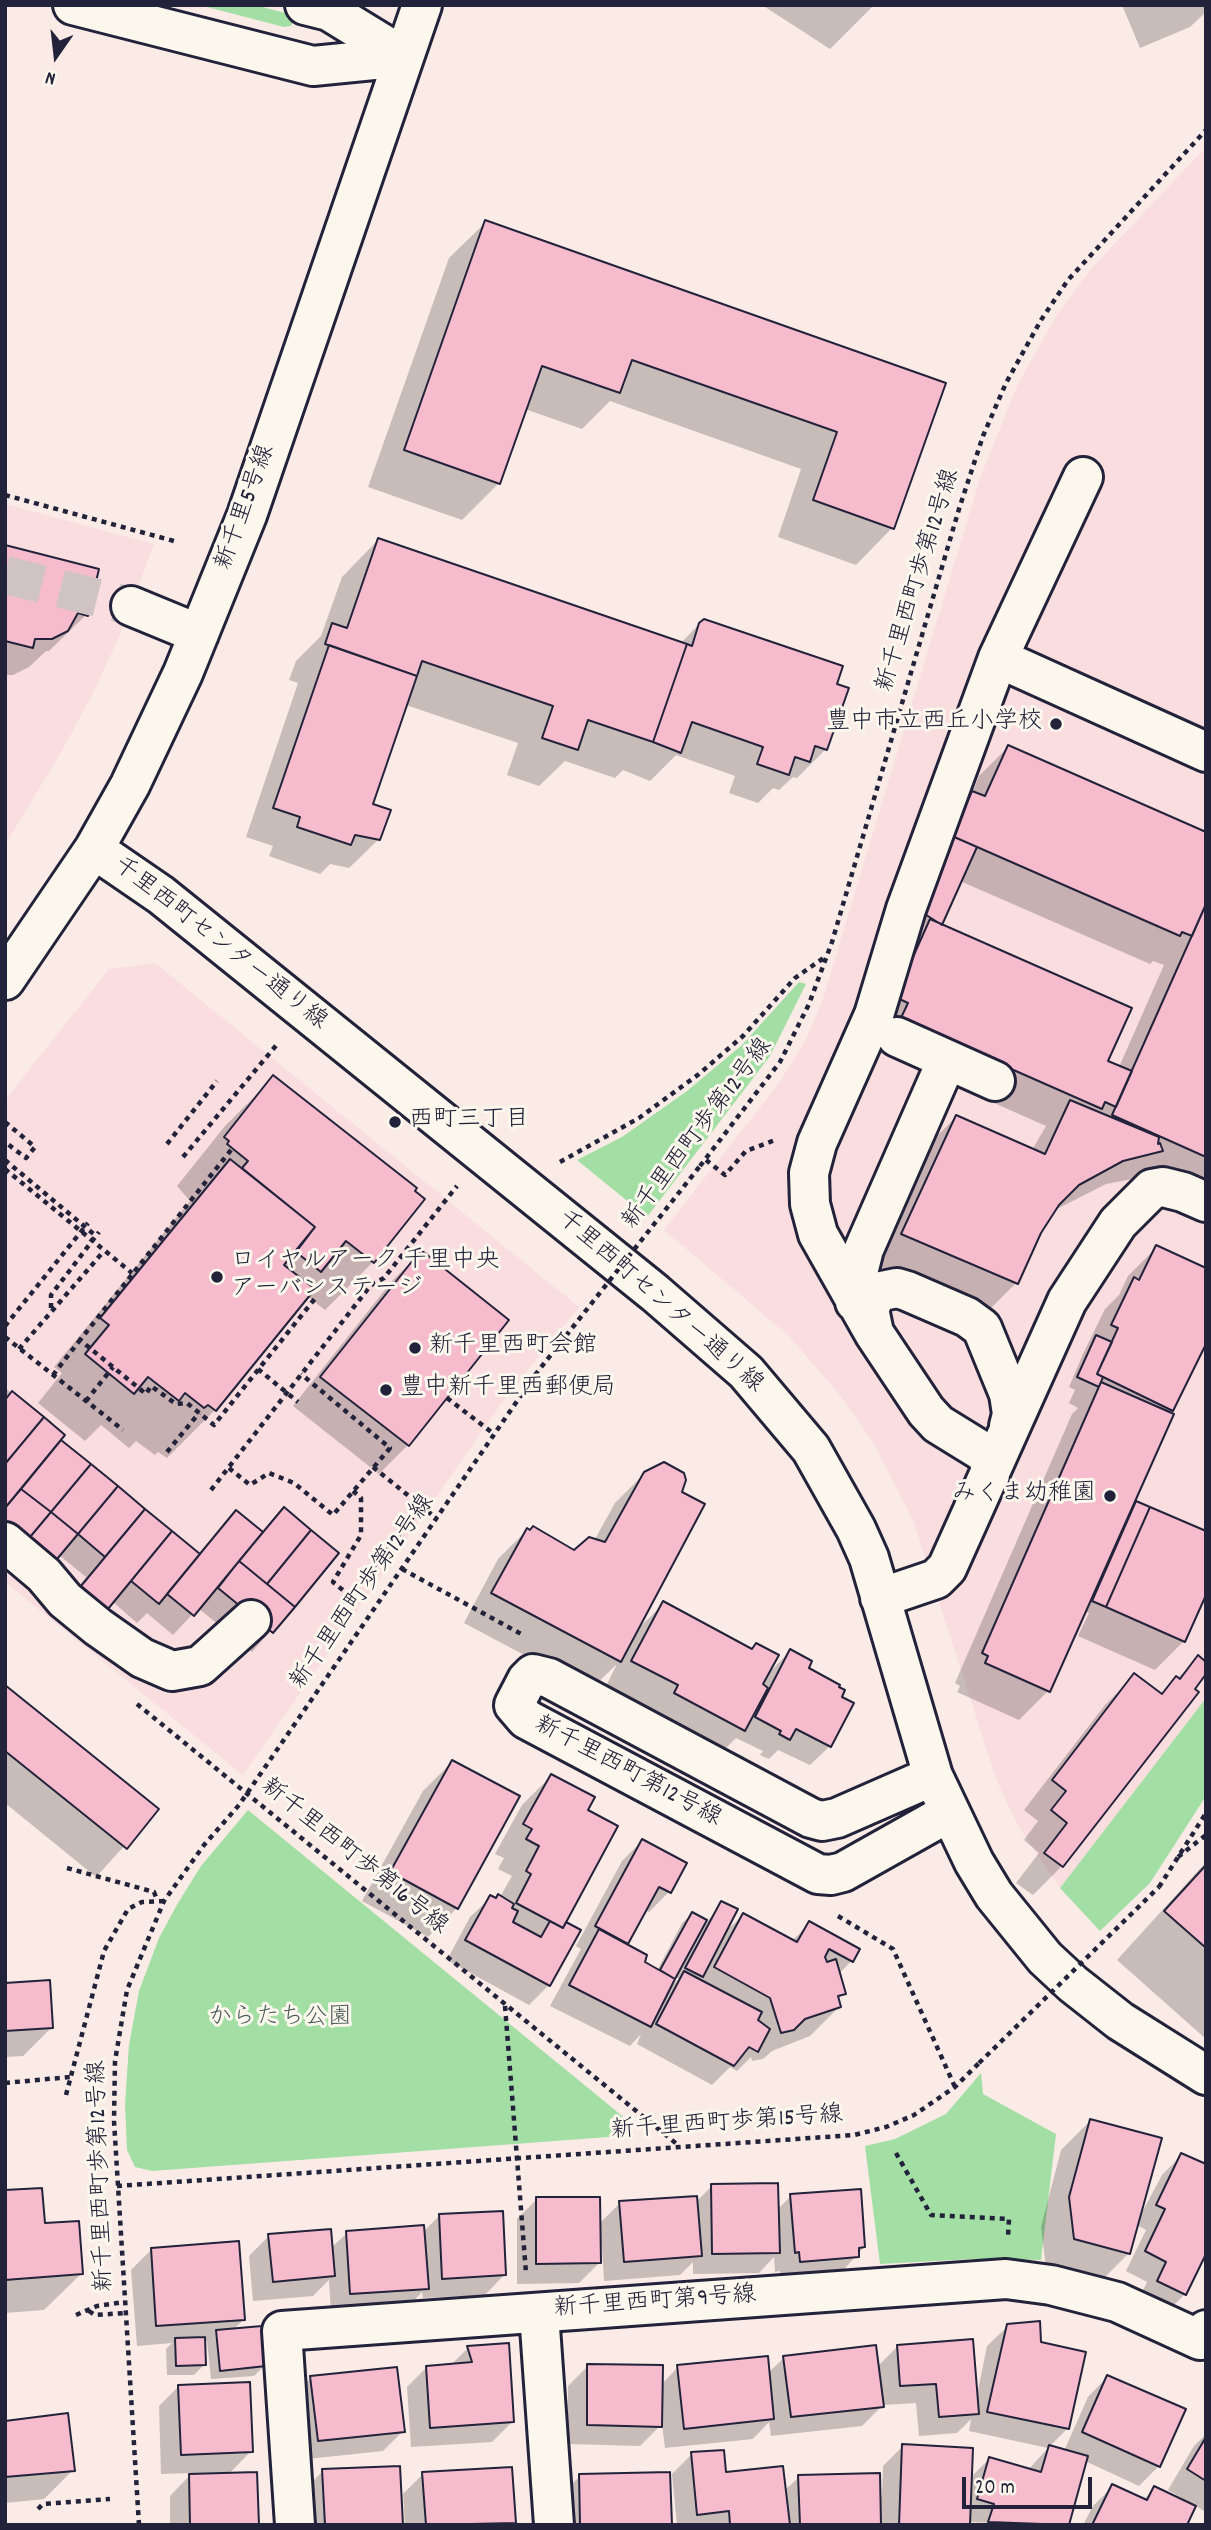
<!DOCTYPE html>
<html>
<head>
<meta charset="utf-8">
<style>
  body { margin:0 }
  #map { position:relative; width:1211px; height:2530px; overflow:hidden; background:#faebe6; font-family:Dekko,sans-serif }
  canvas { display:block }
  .frame { position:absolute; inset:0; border:7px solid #22223b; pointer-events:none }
  .north { position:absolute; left:21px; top:21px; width:70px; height:70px; -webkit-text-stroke:5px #fbf7ec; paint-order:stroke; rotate:194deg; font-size:19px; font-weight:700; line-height:28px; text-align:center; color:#22223b }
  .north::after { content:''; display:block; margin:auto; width:24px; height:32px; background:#22223b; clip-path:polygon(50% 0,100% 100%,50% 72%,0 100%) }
  .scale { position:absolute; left:962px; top:2477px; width:130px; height:32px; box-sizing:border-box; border:4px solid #22223b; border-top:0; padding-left:9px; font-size:21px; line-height:24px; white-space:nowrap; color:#22223b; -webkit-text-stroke:5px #fbf7ec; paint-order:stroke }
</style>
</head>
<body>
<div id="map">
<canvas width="1211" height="2530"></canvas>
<div class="frame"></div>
<div class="north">N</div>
<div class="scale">20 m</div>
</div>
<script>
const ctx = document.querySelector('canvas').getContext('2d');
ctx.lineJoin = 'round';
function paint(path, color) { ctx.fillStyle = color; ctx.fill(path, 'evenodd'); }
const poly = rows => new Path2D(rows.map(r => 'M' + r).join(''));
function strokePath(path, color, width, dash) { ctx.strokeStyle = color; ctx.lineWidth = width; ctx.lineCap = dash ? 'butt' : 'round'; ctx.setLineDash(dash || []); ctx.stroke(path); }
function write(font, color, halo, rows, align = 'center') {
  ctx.font = font + ' Dekko,"Klee One",sans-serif'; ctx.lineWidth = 6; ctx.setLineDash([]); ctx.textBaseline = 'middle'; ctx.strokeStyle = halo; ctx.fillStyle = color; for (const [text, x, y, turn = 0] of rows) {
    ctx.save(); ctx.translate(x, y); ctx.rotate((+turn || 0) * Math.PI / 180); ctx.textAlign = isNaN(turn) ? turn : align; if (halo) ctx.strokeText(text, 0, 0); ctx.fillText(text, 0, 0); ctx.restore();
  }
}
const built = poly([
  [1206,147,1206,1698,1060,1888,1018,1826,996,1779,913,1520,873,1442,839,1394,789,1336,664,1230,779,1083,805,1041,822,1002,980,478,1018,384,1056,316,1090,270],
  [5,504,154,544,119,637,92,695,63,749,5,845],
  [155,963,579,1307,503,1401,243,1775,5,1582,5,1100,109,969]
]);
const green = poly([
  [199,5,255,5,289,14,294,19,291,26,284,27],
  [799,982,806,984,770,1056,647,1217,577,1160,622,1137,687,1091,742,1045],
  [1206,1698,1206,1796,1150,1883,1100,1931,1060,1888],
  [248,1810,626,2119,622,2136,152,2171,135,2167,127,2150,125,2104,129,2045,139,1991,159,1938,178,1903,201,1866],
  [981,2073,983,2094,1056,2134,1041,2260,973,2259,880,2264,865,2146,895,2139,946,2114]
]);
const shadow = poly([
  [762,5,874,5,830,49],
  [1122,5,1206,5,1206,12,1190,27,1140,48],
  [486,222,943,384,892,528,856,565,778,537,801,469,610,401,582,429,525,409,498,484,462,520,368,487,449,258],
  [378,540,680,644,701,622,835,685,826,749,797,778,793,777,779,790,773,788,758,803,729,793,735,776,676,755,650,781,623,770,615,778,565,761,539,786,507,775,518,743,406,705,371,805,379,839,349,868,330,864,320,874,269,856,273,846,246,837,298,683,289,680,296,661,321,636,342,577],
  [5,547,86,615,49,651,46,651,29,667,13,675,5,675],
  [1008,747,1206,834,1206,1198,1141,1170,1132,1179,1106,1184,1053,1211,1039,1232,1016,1283,987,1312,874,1264,927,1146,956,1117,1032,1150,1046,1126,872,1049,944,822,972,794,979,776],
  [960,881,1150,964,1153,961,1164,965,1119,1067,1106,1062,940,925],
  [273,1078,423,1200,373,1262,325,1310,307,1296,215,1410,167,1458,158,1452,155,1455,136,1441,129,1448,101,1425,85,1441,38,1403,62,1373,54,1367,190,1201,177,1186,225,1126],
  [1157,1247,1172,1410,1130,1509,1136,1503,1184,1641,1155,1670,1078,1636,1089,1613,1084,1611,1048,1691,1019,1720,957,1692,960,1686,955,1683,1072,1414,1078,1408,1069,1403,1075,1390,1069,1387,1083,1354,1105,1309,1119,1295,1128,1276],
  [421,1252,408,1445,379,1474,293,1406,392,1281],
  [5,1388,63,1435,59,1440,198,1555,236,1513,261,1533,284,1510,337,1553,252,1652,198,1608,173,1635,147,1613,137,1623,112,1601,87,1627,63,1607,86,1577,59,1555,5,1544],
  [660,1464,678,1470,684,1481,637,1630,664,1603,750,1650,756,1645,768,1674,790,1651,806,1669,830,1746,810,1765,778,1750,769,1759,760,1755,763,1751,736,1738,715,1759,604,1690,617,1664,590,1690,464,1623,498,1559,527,1530,574,1552,594,1541,615,1503,644,1474],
  [1198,1658,1203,1661,1206,1658,1206,1671,1192,1689,1196,1692,1062,1866,1033,1895,1016,1883,1039,1853,1024,1840,1038,1821,1024,1810,1105,1705,1134,1676,1160,1695],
  [5,1687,157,1810,96,1877,5,1803],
  [452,1762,457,1908,428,1937,362,1901,423,1791],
  [551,1776,560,1929,549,1985,529,2005,447,1960,470,1917,490,1898,495,1900,500,1897,512,1876,498,1869,504,1858,495,1854,522,1805],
  [642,1841,669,1892,649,1912,645,1910,626,1945,643,1963,657,1971,682,1923,692,1914,707,1922,722,1903,724,1933,743,1915,792,1941,810,1923,852,1960,839,1974,844,1993,837,2000,839,2007,810,2036,772,2051,763,2059,752,2061,751,2057,737,2071,730,2067,712,2085,637,2044,641,2034,630,2046,550,2006,581,1949,576,1946,622,1861],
  [674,1976,679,1979,669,1988,668,1988],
  [1206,1862,1206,2039,1117,1960],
  [5,1985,52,2027,23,2056,5,2057],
  [1090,2121,1138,2220,1162,2175,1182,2155,1185,2294,1165,2314,1138,2301,1147,2282,1126,2271,1146,2230,1137,2225,1129,2253,1100,2282,1046,2268,1041,2227,1061,2150],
  [712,2186,777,2210,791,2196,864,2247,838,2276,780,2281,780,2271,775,2272,774,2257,759,2273,693,2274,693,2262,680,2275,604,2281,602,2246,599,2247,599,2263,579,2283,517,2284,517,2219,537,2199,599,2224,620,2203,696,2202],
  [5,2192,81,2274,44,2310,5,2313],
  [439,2216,504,2275,485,2295,423,2298,422,2292,407,2308,331,2313,329,2280,313,2296,253,2301,249,2256,269,2236,330,2249,347,2233,422,2233],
  [151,2250,243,2320,232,2331,264,2366,254,2376,211,2379,207,2341,203,2341,204,2365,194,2375,167,2375,166,2349,172,2343,137,2346,131,2270],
  [1008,2326,1040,2344,1068,2428,1049,2447,1064,2451,1088,2397,1107,2377,1159,2466,1139,2486,1085,2461,1067,2525,968,2522,968,2525,677,2525,672,2474,692,2454,725,2474,784,2491,799,2477,882,2496,883,2466,903,2446,970,2478,989,2459,1028,2470,1048,2448,969,2431,971,2419,957,2433,919,2436,916,2403,883,2405,862,2426,771,2436,769,2422,753,2439,665,2448,662,2424,640,2446,568,2444,568,2386,588,2366,661,2385,678,2367,768,2373,784,2358,877,2367,898,2346,977,2395,987,2346],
  [468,2348,512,2422,492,2442,411,2447,407,2387,427,2367,450,2366],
  [311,2378,403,2431,383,2451,298,2460,291,2398],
  [179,2386,251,2451,228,2475,257,2525,170,2525,170,2496,192,2473,161,2474,159,2406],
  [5,2422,73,2470,44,2499,5,2503],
  [1206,2434,1206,2512,1194,2505,1185,2525,1083,2525,1093,2506,1113,2486,1143,2500,1155,2488,1180,2500,1182,2498,1168,2490,1194,2446],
  [323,2471,401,2525,304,2525,303,2491],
  [423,2474,514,2523,405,2525,403,2494],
  [580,2476,670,2525,561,2525,560,2496]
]);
const building = poly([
  [485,220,946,383,894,529,813,500,837,432,632,360,620,393,542,366,500,484,404,450,485,220],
  [378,538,687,644,653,742,588,720,578,750,542,738,553,706,422,661,417,676,325,644,332,623,347,628,378,538],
  [5,545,99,569,88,616,78,613,68,631,52,639,35,639,33,648,5,641,5,545],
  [704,619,843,666,837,684,849,688,827,750,815,746,810,762,795,757,789,775,757,764,763,747,692,722,681,753,653,742,687,644,692,646,699,623,704,619],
  [329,645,417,676,373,804,391,810,380,840,355,835,351,845,297,827,300,817,273,808,329,645],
  [1008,745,1206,832,1206,904,1192,936,1182,932,1180,936,952,836,972,791,985,796,1008,745],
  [952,836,977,847,942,925,920,911,952,836],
  [1206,904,1206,1157,1112,1115,1206,904],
  [930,919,1132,1008,1108,1061,1132,1071,1116,1107,1105,1102,1102,1109,900,1020,908,1003,895,997,930,919],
  [273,1075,417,1188,415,1191,425,1199,374,1263,346,1241,321,1272,296,1252,315,1227,242,1168,248,1161,227,1144,229,1141,224,1137,273,1075],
  [1070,1100,1159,1137,1158,1144,1160,1143,1163,1151,1123,1161,1079,1185,1059,1205,1041,1233,1018,1284,901,1234,956,1115,1045,1154,1070,1100],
  [230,1159,315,1227,284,1265,315,1289,216,1411,208,1405,204,1408,185,1393,179,1401,148,1377,134,1394,85,1354,109,1325,100,1318,230,1159],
  [1156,1245,1206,1268,1206,1344,1173,1411,1097,1374,1118,1328,1111,1325,1134,1277,1139,1280,1156,1245],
  [421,1250,509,1320,409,1446,320,1377,421,1250],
  [1096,1335,1112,1342,1097,1374,1103,1377,1099,1387,1077,1377,1096,1335],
  [1101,1382,1174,1414,1050,1692,985,1663,988,1656,982,1653,1101,1382],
  [12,1391,44,1417,5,1464,5,1400,12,1391],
  [44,1417,65,1435,5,1508,5,1464,44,1417],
  [61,1440,91,1464,51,1512,21,1489,61,1440],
  [664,1462,684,1473,686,1480,682,1492,705,1504,621,1662,491,1593,527,1528,530,1530,533,1526,574,1550,589,1537,605,1542,644,1472,664,1462],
  [91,1464,118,1486,78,1534,51,1512,91,1464],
  [118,1486,145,1509,105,1557,78,1534,118,1486],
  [21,1489,51,1512,25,1543,5,1526,5,1508,21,1489],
  [1136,1501,1150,1507,1106,1607,1092,1601,1136,1501],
  [284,1507,311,1530,267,1584,239,1561,284,1507],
  [1150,1507,1206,1531,1206,1595,1185,1642,1106,1607,1150,1507],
  [145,1509,172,1531,108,1609,81,1586,145,1509],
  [236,1510,263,1532,194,1616,167,1594,236,1510],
  [51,1512,78,1534,52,1565,25,1543,51,1512],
  [311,1530,339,1553,295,1607,267,1584,311,1530],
  [172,1531,200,1554,159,1604,131,1581,172,1531],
  [239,1561,295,1607,273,1633,218,1588,239,1561],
  [663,1601,752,1649,756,1643,779,1655,763,1684,768,1688,745,1731,674,1693,678,1685,631,1661,663,1601],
  [790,1649,812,1661,809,1668,840,1685,839,1687,845,1690,842,1697,854,1703,831,1747,796,1729,790,1740,779,1734,781,1731,755,1717,790,1649],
  [1198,1655,1206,1662,1206,1674,1195,1689,1199,1692,1063,1867,1044,1853,1067,1823,1051,1810,1066,1791,1052,1780,1134,1673,1162,1694,1176,1676,1180,1679,1198,1655],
  [5,1685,159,1809,127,1849,5,1751,5,1685],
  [452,1760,520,1796,458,1909,390,1872,452,1760],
  [551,1774,595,1797,588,1810,618,1826,563,1928,516,1903,531,1874,526,1871,539,1846,526,1839,532,1829,523,1824,551,1774],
  [642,1839,687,1863,671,1893,659,1887,628,1944,595,1926,642,1839],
  [1206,1865,1206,1948,1164,1911,1206,1865],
  [498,1894,514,1904,512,1908,518,1911,513,1922,541,1937,550,1921,563,1928,566,1922,581,1930,550,1986,465,1940,490,1895,496,1898,498,1894],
  [721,1901,738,1909,703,1977,685,1968,721,1901],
  [692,1912,707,1920,675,1979,660,1970,692,1912],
  [743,1913,797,1942,809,1921,860,1949,853,1962,829,1949,825,1957,827,1962,836,1959,846,1994,838,1996,841,2007,805,2019,794,2030,781,2033,770,1998,714,1967,743,1913],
  [599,1929,647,1955,645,1962,675,1979,651,2027,569,1985,599,1929],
  [684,1971,762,2012,758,2020,770,2029,758,2052,749,2047,734,2066,656,2024,684,1971],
  [50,1980,53,2028,5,2031,5,1983,50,1980],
  [1090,2119,1162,2138,1130,2254,1074,2239,1069,2197,1090,2119],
  [1181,2153,1206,2164,1206,2254,1186,2295,1157,2281,1166,2262,1145,2251,1165,2209,1156,2205,1181,2153],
  [778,2183,780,2253,712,2254,711,2184,778,2183],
  [42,2188,45,2223,79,2221,83,2274,5,2280,5,2190,42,2188],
  [861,2189,865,2247,859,2248,859,2257,800,2262,799,2252,795,2253,790,2194,861,2189],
  [697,2196,702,2256,624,2262,619,2201,697,2196],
  [536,2197,600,2197,601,2263,536,2264,536,2197],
  [503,2211,506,2275,442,2279,439,2214,503,2211],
  [424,2225,429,2289,350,2294,346,2231,424,2225],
  [331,2229,335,2276,273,2282,268,2234,331,2229],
  [239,2241,245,2320,156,2326,151,2248,239,2241],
  [1040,2321,1041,2342,1086,2352,1069,2429,987,2412,1007,2324,1040,2321],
  [262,2326,266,2366,220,2371,216,2330,262,2326],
  [205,2337,206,2365,176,2366,175,2338,205,2337],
  [973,2339,979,2414,939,2417,936,2384,900,2386,897,2345,973,2339],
  [509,2343,514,2422,430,2428,426,2366,472,2362,467,2346,509,2343],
  [876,2345,884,2407,791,2417,783,2356,876,2345],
  [768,2356,774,2419,684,2429,677,2365,768,2356],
  [587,2364,663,2365,662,2427,587,2425,587,2364],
  [397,2367,405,2432,318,2441,310,2376,397,2367],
  [1107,2375,1186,2409,1160,2467,1082,2432,1107,2375],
  [250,2382,253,2452,181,2455,178,2385,250,2382],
  [68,2413,75,2471,5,2477,5,2421,68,2413],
  [1206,2437,1206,2481,1187,2469,1206,2437],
  [902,2444,973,2448,970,2525,899,2525,902,2444],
  [1049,2445,1088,2456,1069,2525,988,2522,994,2504,977,2499,989,2457,1041,2472,1049,2445],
  [724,2450,726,2472,783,2466,790,2525,730,2525,729,2511,697,2515,691,2452,724,2450],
  [400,2466,403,2525,325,2525,322,2469,400,2466],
  [512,2467,516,2523,426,2525,422,2472,512,2467],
  [257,2472,259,2525,190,2525,189,2474,257,2472],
  [670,2472,672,2525,580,2525,579,2474,670,2472],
  [880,2473,881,2525,800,2525,798,2475,880,2473],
  [1112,2484,1147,2500,1154,2486,1196,2506,1187,2525,1092,2525,1112,2484]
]);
const minorTunnel = poly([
  [5,575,131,606]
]);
const path = poly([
  [5,495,174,541],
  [5,1122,35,1147,26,1158,5,1142],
  [167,1144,217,1081],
  [231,1150,80,1340,146,1394,151,1386,176,1404,187,1403,214,1425,317,1296],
  [183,1157,279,1042],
  [5,1160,96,1236],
  [706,1160,725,1175,746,1151,775,1140],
  [560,1162,639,1118,699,1074,743,1036,795,978,825,957],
  [700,1166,780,1062,809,1004,832,942,959,509,983,436,1006,383,1041,320,1068,280,1206,130],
  [51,1308,51,1295,99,1232],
  [5,1326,88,1223],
  [5,1337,123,1430],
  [19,1349,104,1251],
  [258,1369,298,1402],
  [53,1375,80,1340],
  [447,1398,494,1434],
  [86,1401,113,1367],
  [167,1452,199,1413],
  [373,1467,436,1518],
  [229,1468,250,1485,269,1473,294,1483,333,1515,390,1448,301,1374],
  [211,1490,371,1285,384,1278,457,1186],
  [353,1491,361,1498,361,1535,333,1582,350,1596,421,1507],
  [402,1569,523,1635],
  [137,1704,678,2145],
  [1178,1857,1206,1835],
  [67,1868,154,1892,157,1900],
  [1159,1887,1206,1813],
  [838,1916,893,1949,955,2087],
  [505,2006,526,2273],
  [5,2083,70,2077],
  [66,2095,104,1951,128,1909,142,1902,164,1901],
  [896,2153,931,2215,1009,2219,1008,2237],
  [117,2186,854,2135,886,2127,914,2115,955,2087,979,2063],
  [89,2311,95,2315,125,2313],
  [76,2315,97,2306,124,2302],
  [38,2509,43,2504,110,2499],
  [139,2525,114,2121,115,2061,127,1990,164,1901,204,1845,239,1805,535,1375]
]);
const minor = poly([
  [73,5,313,66,404,57],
  [305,5,329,11,404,57],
  [131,606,199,634],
  [998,658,1206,752],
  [94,849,161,895,655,1293,746,1372,811,1449,856,1529,869,1558,933,1776,974,1862,994,1895,1045,1958,1073,1984,1120,2021,1206,2075],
  [5,980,94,849,130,785,183,673,247,515,422,5],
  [897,1037,995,1081],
  [855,1302,855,1285,864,1249,947,1060],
  [874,1333,818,1234,810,1204,809,1173,817,1143,874,1015,906,909,998,658,1083,477],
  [990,1475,990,1463,985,1453,938,1424,926,1411,874,1333,869,1309,877,1292,897,1288,907,1291,967,1317,982,1328,1009,1394,1012,1414,1009,1426],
  [5,1542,44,1575,65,1600,98,1627,142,1658,172,1671,200,1666,251,1620],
  [880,1598,936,1579,947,1568,1067,1301,1118,1223,1152,1189,1163,1187,1183,1192,1206,1202],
  [933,1776,837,1818,822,1821,811,1818,549,1678,533,1674,527,1680,514,1705,526,1719,818,1874,831,1875,843,1872,948,1813],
  [539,2313,554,2525],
  [295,2525,282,2331,1006,2279,1051,2285,1117,2302,1200,2340,1206,2330]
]);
const pathBridge = poly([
  [5,1169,132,1273],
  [535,1375,700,1166],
  [979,2063,1159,1887]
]);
const markers = [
  [1056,724,7,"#22223b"],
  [395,1122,7,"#22223b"],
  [217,1277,7,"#22223b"],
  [415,1348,7,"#22223b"],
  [386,1390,7,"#22223b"],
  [1110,1496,7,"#22223b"]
];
const streetNames = [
  ["新千里5号線",247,508,-70],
  ["新千里西町歩第12号線",920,581,-73],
  ["千里西町センター通り線",219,945,38],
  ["新千里西町歩第12号線",699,1135,-53],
  ["千里西町センター通り線",659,1303,41],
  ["新千里西町歩第12号線",364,1593,-55],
  ["新千里西町第12号線",627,1773,28],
  ["新千里西町歩第16号線",353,1858,39],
  ["新千里西町歩第15号線",727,2125,-4],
  ["新千里西町歩第12号線",103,2176,-92],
  ["新千里西町第9号線",655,2304,-4]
];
const poiNames = [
  ["豊中市立西丘小学校",1042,724,"right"],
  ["西町三丁目",409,1122],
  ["ロイヤルアーク 千里中央",231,1263],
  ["アーバンステージ",231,1291],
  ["新千里西町会館",429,1348],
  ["豊中新千里西郵便局",400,1390],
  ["みくま幼稚園",1096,1496,"right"]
];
const parkNames = [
  ["からたち公園",280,2020]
];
paint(built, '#f9dddf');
paint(green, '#a3dea4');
paint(shadow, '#0003');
paint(building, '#f6bcce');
strokePath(building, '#22223b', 2);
strokePath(minorTunnel, '#cfc3c4', 38, [38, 19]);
strokePath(minor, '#22223b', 44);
strokePath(path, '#22223b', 4.5, [5, 5]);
strokePath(minor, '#fbf7ec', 38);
strokePath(pathBridge, '#22223b', 4.5, [5, 5]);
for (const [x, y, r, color] of markers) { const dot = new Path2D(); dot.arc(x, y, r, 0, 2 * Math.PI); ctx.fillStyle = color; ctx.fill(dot); strokePath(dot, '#fbf7ec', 2.5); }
write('24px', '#22223b', '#fbf7ec', streetNames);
write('24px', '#22223b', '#fbf7ec', poiNames, 'left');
write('24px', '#495a5a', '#fbf7ec', parkNames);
</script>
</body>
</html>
